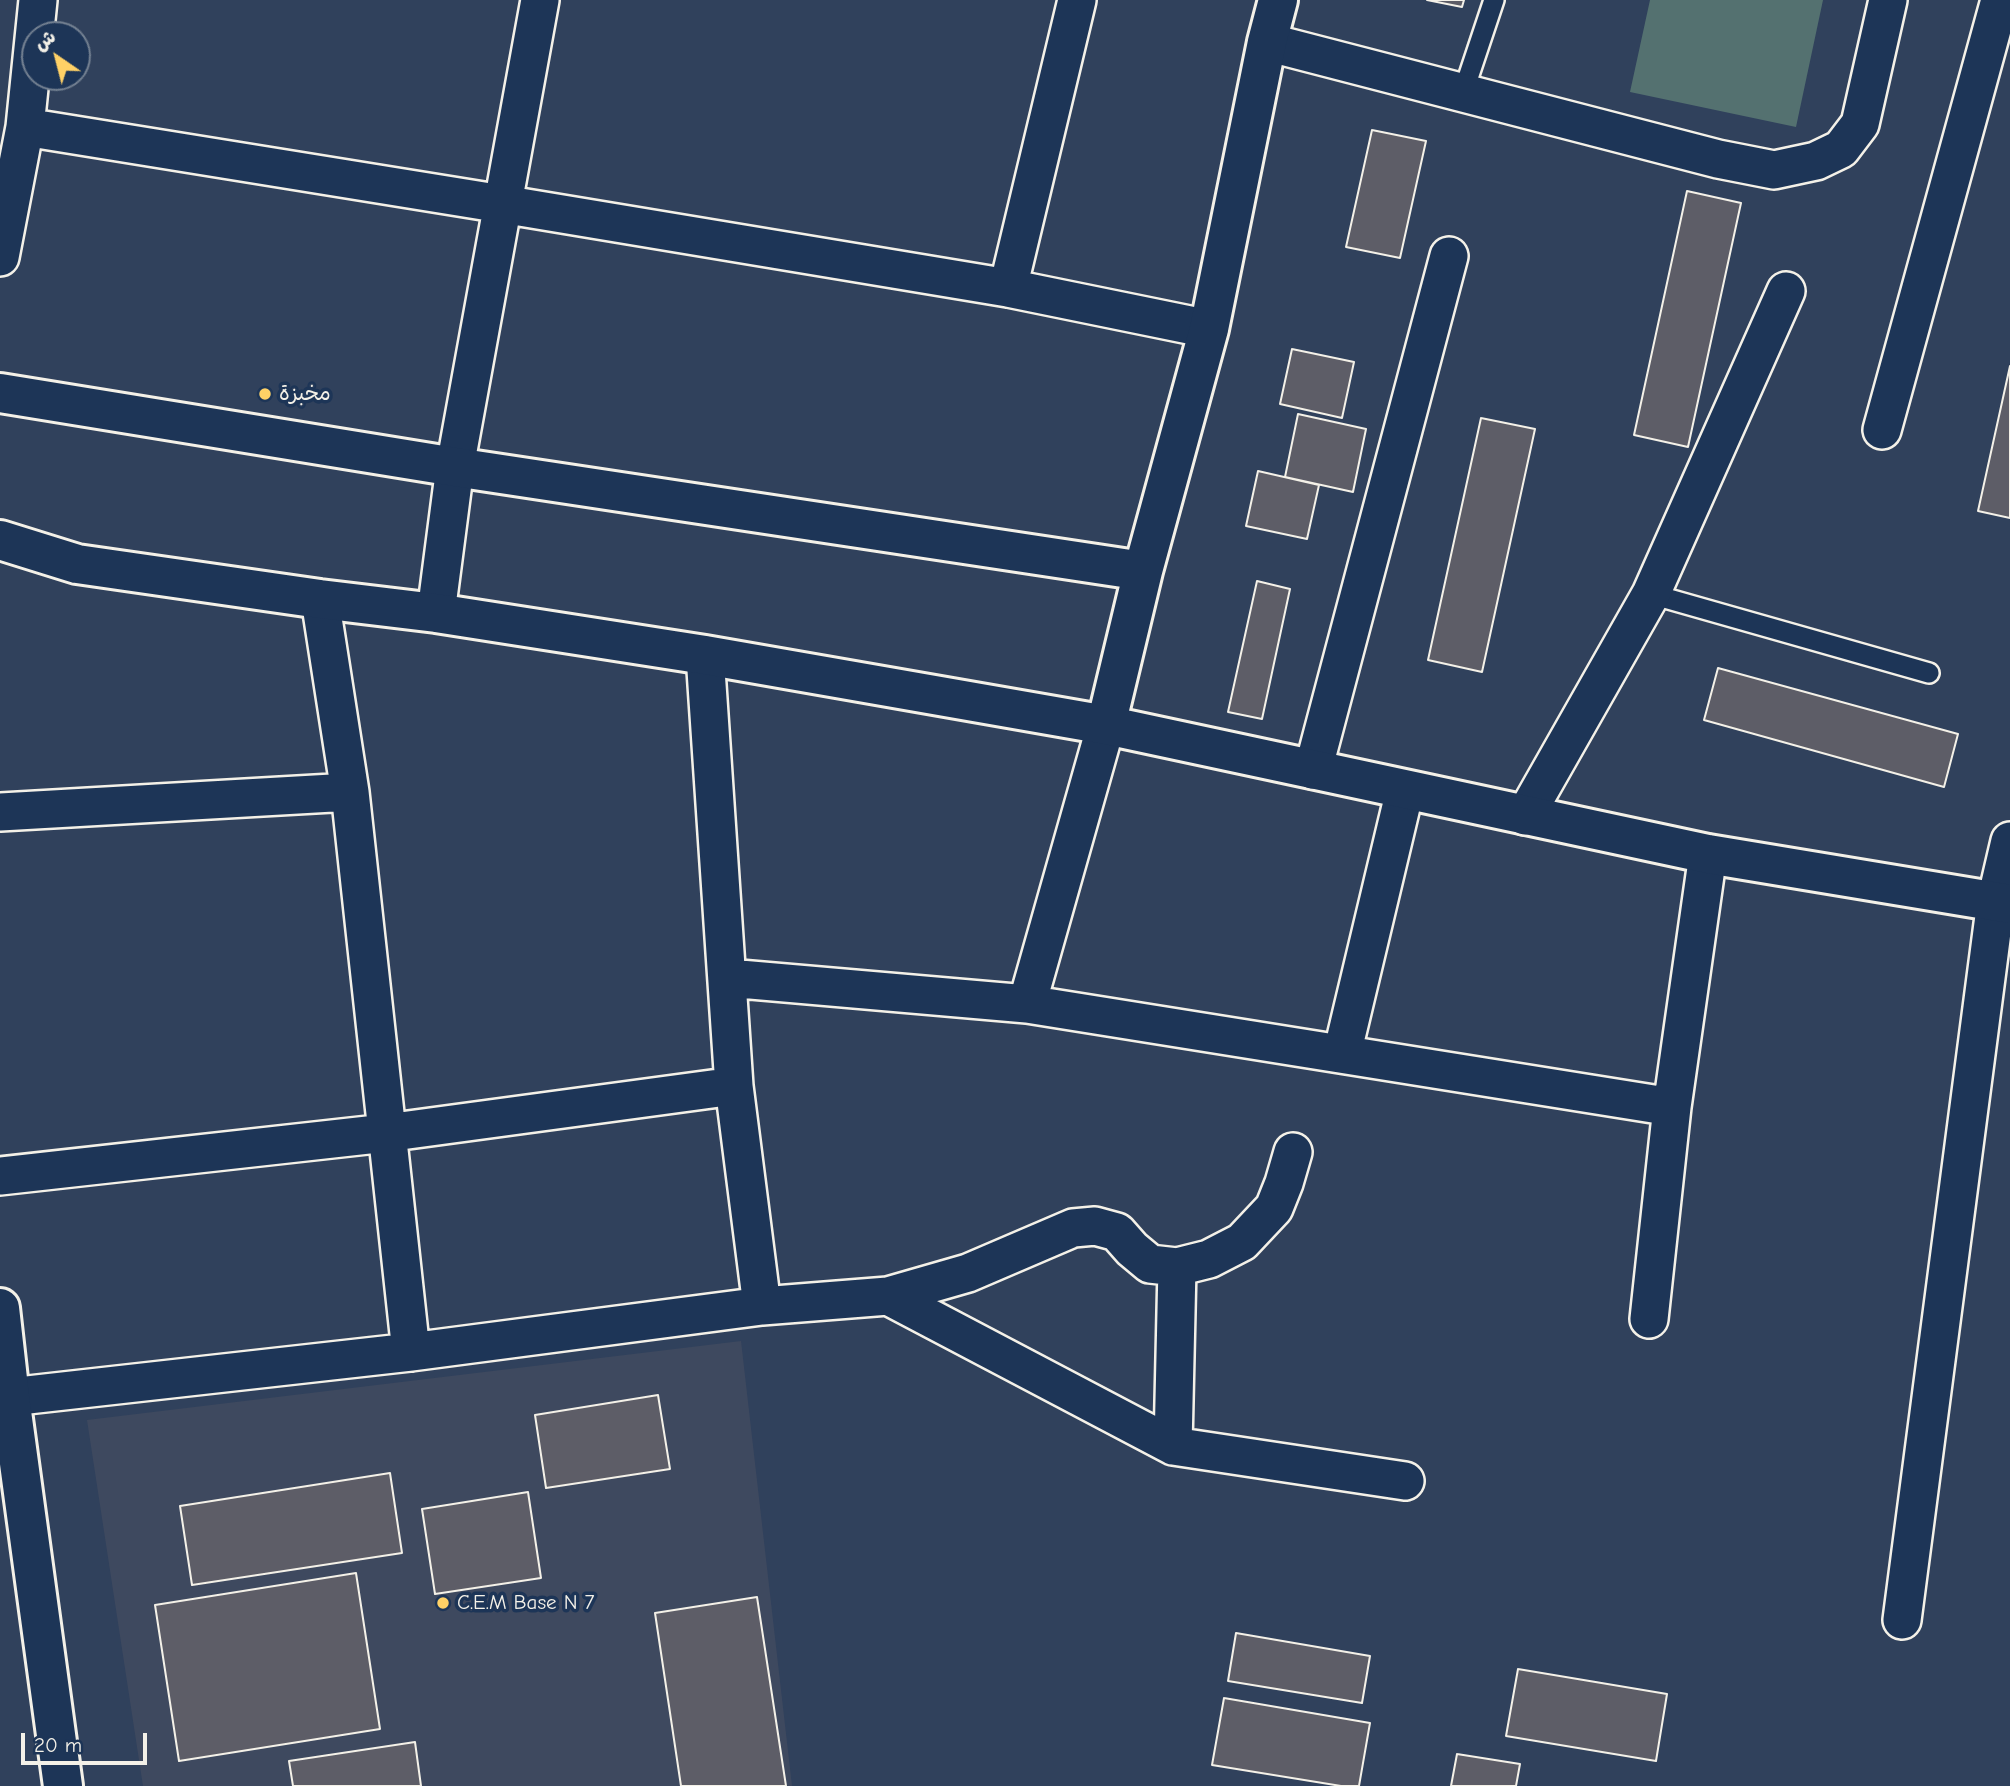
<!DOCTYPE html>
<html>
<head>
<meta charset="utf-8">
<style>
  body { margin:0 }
  #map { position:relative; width:2010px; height:1786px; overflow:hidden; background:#30415c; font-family:"Comic Neue","Playpen Sans Arabic",sans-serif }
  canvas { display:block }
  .north { position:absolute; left:21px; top:21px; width:70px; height:70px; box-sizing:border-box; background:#1d3557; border:2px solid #738091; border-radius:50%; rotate:325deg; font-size:19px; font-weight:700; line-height:28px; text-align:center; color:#f4f1e8 }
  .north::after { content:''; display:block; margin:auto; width:24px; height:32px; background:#ffd166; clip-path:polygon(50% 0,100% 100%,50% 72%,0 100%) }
  .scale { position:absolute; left:21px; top:1733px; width:126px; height:32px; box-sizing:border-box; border:4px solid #f4f1e8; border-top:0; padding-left:9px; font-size:21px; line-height:24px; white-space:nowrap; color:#f4f1e8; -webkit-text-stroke:5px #1d3557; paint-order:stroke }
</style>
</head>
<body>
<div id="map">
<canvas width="2010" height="1786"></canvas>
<div class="north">ش</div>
<div class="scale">20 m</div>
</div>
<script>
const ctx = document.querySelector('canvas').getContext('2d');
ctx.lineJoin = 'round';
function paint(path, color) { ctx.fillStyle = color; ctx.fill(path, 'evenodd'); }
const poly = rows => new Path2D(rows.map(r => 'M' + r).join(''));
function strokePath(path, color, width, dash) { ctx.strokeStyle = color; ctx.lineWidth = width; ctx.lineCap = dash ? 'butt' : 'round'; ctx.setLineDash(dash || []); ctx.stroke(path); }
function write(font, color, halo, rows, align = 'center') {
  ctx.font = font + ' "Comic Neue","Playpen Sans Arabic",sans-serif'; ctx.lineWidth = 7; ctx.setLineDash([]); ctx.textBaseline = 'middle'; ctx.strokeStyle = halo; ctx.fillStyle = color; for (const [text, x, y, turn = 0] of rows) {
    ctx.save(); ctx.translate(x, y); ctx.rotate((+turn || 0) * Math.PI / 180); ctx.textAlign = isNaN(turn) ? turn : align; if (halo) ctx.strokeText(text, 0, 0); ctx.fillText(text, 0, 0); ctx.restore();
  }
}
const built = poly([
  [741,1341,792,1786,143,1786,87,1420]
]);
const green = poly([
  [1650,0,1823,0,1796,127,1630,92]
]);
const building = poly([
  [1427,0,1464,0,1462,7,1427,0],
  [1372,130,1426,141,1400,258,1346,247,1372,130],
  [1687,191,1741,203,1688,447,1634,435,1687,191],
  [1292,349,1354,362,1342,418,1280,404,1292,349],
  [2010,366,2010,518,1978,511,2010,366],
  [1298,414,1366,429,1353,492,1285,477,1298,414],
  [1481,418,1535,429,1482,672,1428,660,1481,418],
  [1258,471,1319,485,1307,539,1246,526,1258,471],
  [1257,581,1290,589,1262,719,1228,712,1257,581],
  [1718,668,1958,734,1944,787,1704,720,1718,668],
  [658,1395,670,1469,546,1488,535,1415,658,1395],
  [390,1473,402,1553,192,1585,180,1506,390,1473],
  [528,1492,541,1578,435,1594,422,1509,528,1492],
  [356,1573,380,1729,179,1761,155,1605,356,1573],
  [757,1597,786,1786,681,1786,655,1613,757,1597],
  [1236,1633,1370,1656,1362,1703,1228,1681,1236,1633],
  [1518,1669,1667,1694,1656,1761,1506,1736,1518,1669],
  [1224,1698,1370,1723,1359,1786,1341,1786,1212,1765,1224,1698],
  [415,1742,421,1786,293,1786,289,1761,415,1742],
  [1457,1754,1520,1764,1516,1786,1451,1786,1457,1754]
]);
const lane = poly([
  [1463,93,1494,0],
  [1651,594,1929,673]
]);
const street = poly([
  [1267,42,1718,159,1774,170,1816,161,1841,149,1860,124,1888,0],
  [25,127,502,204,1008,288,1209,329],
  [0,257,25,127,38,0],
  [1008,288,1077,0],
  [1882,430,2000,0],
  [320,599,350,792,411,1352],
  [436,613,455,467,540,0],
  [705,655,734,1086,762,1306],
  [1313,770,1449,256],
  [0,812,350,792],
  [1525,816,1651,594,1786,291],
  [728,978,1027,1004,1672,1107],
  [1027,1004,1106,725],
  [1342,1054,1405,790],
  [0,1176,386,1133,734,1086],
  [888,1296,1173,1446,1405,1481],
  [1649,1319,1672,1107,1708,854],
  [10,1397,411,1352,762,1306,888,1296,968,1273,1073,1228,1095,1226,1117,1232,1132,1249,1150,1264,1177,1267,1209,1259,1242,1242,1274,1208,1284,1183,1293,1152],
  [1173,1446,1177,1267],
  [1902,1620,1996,901,2010,841]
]);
const secondary = poly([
  [0,393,455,467,1143,571],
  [0,540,77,564,320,599,436,613,705,655,1106,725,1708,854,2010,904],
  [1106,725,1143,571,1209,329,1267,42,1278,0],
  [0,1308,10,1397,63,1786]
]);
const markers = [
  [265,394,7,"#ffd166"],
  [443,1603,7,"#ffd166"]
];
const poiNames = [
  ["مخبزة",279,394],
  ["C.E.M Base N 7",457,1603]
];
paint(built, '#3e495f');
paint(green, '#547170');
paint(building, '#5d5d67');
strokePath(building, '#f4f1e8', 2);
strokePath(lane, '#f4f1e8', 24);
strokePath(street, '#f4f1e8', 42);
strokePath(secondary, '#f4f1e8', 44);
strokePath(lane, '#1d3557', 19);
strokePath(street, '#1d3557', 37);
strokePath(secondary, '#1d3557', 38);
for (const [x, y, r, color] of markers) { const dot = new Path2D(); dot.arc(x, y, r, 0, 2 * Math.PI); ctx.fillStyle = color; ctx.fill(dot); strokePath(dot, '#1d3557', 2.5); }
write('21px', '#f4f1e8', '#1d3557', poiNames, 'left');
</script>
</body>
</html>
